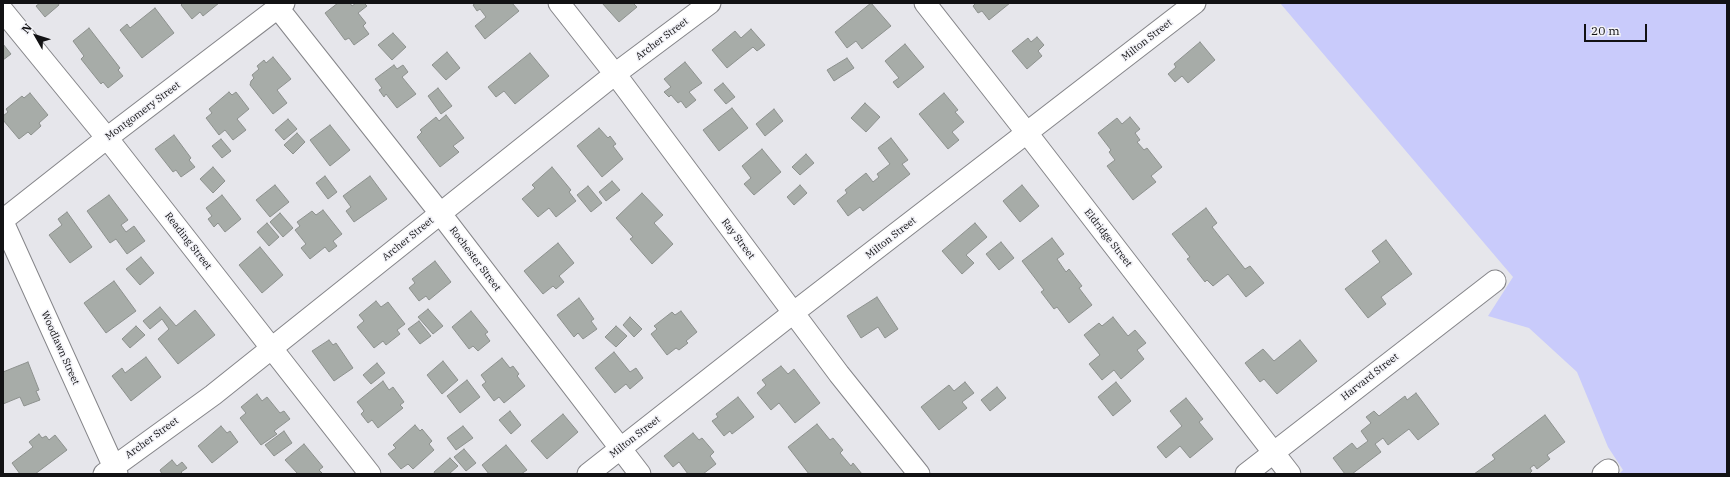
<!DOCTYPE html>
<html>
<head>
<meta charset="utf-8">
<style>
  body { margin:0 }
  #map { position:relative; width:1730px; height:477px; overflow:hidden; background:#e6e6eb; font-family:"IBM Plex Serif",serif }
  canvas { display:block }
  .frame { position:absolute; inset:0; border:4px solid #121214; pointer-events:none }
  .north { position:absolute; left:16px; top:16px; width:40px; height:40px; -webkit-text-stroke:3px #f3f3f8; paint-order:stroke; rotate:309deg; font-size:11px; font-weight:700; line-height:16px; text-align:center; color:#121214 }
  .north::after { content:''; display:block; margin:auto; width:14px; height:18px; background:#121214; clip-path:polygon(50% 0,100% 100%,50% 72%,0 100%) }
  .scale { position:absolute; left:1584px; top:24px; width:63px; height:18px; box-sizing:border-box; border:2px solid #121214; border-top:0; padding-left:5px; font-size:12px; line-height:14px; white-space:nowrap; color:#121214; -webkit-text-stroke:3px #f3f3f8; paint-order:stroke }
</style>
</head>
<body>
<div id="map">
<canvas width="1730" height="477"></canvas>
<div class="frame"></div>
<div class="north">N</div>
<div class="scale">20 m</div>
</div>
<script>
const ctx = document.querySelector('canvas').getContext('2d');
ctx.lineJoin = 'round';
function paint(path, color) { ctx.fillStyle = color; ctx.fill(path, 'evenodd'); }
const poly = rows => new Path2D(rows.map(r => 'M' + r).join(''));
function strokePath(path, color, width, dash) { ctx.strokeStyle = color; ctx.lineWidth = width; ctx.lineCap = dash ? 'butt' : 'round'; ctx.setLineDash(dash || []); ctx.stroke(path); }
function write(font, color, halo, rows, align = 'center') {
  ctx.font = font + ' "IBM Plex Serif",serif'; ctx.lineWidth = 3; ctx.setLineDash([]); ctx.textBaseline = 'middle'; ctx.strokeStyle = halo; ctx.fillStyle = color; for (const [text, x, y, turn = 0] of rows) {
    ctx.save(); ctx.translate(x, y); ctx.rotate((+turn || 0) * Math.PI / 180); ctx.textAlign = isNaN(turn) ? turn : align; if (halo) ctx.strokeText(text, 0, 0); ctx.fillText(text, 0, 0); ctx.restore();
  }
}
const green = poly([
  [1280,3,1727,3,1727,474,1619,474,1623,470,1608,447,1577,372,1529,328,1488,316,1513,277]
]);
const building = poly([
  [40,3,58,3,59,5,45,17,36,6,40,3],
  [183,3,219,3,203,16,200,12,192,19,181,5,183,3],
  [338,3,350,3,352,6,356,3,364,3,367,6,358,13,366,23,363,26,369,34,354,45,349,38,345,40,325,13,338,3],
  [476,3,512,3,519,11,485,39,475,26,486,17,480,9,477,11,473,5,476,3],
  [602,3,633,3,637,7,619,22,602,3],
  [871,3,891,26,862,49,856,41,847,48,835,32,871,3],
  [976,3,1010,3,989,20,982,11,978,13,973,6,976,3],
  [155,8,174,33,142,58,120,30,127,24,130,28,155,8],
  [89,28,120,68,118,70,123,76,108,88,103,82,101,84,81,59,84,56,73,41,89,28],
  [751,29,765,45,757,51,753,47,727,68,712,50,735,31,741,38,751,29],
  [393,33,406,47,392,60,378,45,393,33],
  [1037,37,1044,45,1038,51,1042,56,1027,69,1012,51,1028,38,1031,42,1037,37],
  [1200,42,1215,60,1188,83,1182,76,1175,82,1168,74,1176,67,1174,64,1200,42],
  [3,44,11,54,3,60,3,44],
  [905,44,924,67,898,88,893,82,899,78,885,61,905,44],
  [447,52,460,68,446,80,432,65,447,52],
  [530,53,549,76,515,104,504,91,496,97,488,87,530,53],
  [273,57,291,79,277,90,287,103,273,114,250,85,251,81,254,78,252,75,259,69,257,66,264,60,266,63,273,57],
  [847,58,854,68,834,81,827,70,847,58],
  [685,62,702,83,689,92,696,100,686,108,681,101,678,103,671,95,669,97,664,92,671,87,664,79,685,62],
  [394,65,397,69,403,65,408,72,402,77,416,94,397,108,386,94,384,97,379,90,382,88,375,79,394,65],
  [723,83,735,97,726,104,714,90,723,83],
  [438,88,452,106,441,114,428,96,438,88],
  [229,92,232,95,236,92,249,109,237,119,246,130,233,140,225,130,219,135,206,118,212,113,209,109,229,92],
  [30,93,48,115,39,123,41,126,31,135,28,132,19,139,3,120,3,116,8,112,6,109,22,96,24,98,30,93],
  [944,93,958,110,955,112,964,122,952,132,959,140,948,149,919,114,944,93],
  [865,103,880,117,866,132,851,118,865,103],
  [732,108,748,128,719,151,703,130,732,108],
  [774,109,783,121,765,136,756,124,774,109],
  [446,115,464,138,453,146,459,152,440,167,417,137,422,132,420,130,436,117,439,121,446,115],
  [1130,117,1140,129,1135,133,1140,140,1137,142,1144,150,1147,148,1162,167,1151,176,1156,182,1133,200,1107,166,1115,160,1109,152,1111,150,1098,133,1117,118,1122,124,1130,117],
  [288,119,297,129,284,140,275,130,288,119],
  [330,125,350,150,330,166,310,140,330,125],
  [599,128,608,138,610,136,616,144,613,146,623,159,602,177,577,146,599,128],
  [297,133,305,142,293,154,284,145,297,133],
  [174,135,191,158,189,160,195,167,181,177,176,170,173,172,155,149,174,135],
  [891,138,908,160,902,164,910,174,863,211,860,207,848,216,837,201,847,193,845,190,866,173,873,182,879,177,877,174,890,164,878,148,891,138],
  [221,139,231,151,222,158,212,146,221,139],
  [762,149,781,172,754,195,744,184,751,178,742,166,762,149],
  [806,154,814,163,800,175,792,167,806,154],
  [213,167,225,181,213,193,200,179,213,167],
  [552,167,571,190,569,192,576,201,556,217,549,208,538,217,522,199,535,188,532,185,552,167],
  [325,176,337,192,328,199,316,183,325,176],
  [370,176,387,199,354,222,346,211,351,207,343,196,370,176],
  [612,181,620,190,606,201,599,192,612,181],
  [275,185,289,202,270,217,256,200,275,185],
  [800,185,807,193,794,205,787,197,800,185],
  [1022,185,1039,206,1020,222,1003,201,1022,185],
  [588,186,602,203,591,212,577,195,588,186],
  [642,193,663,215,654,223,673,244,652,264,630,239,633,237,616,218,642,193],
  [109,195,128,220,121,225,126,232,134,226,145,241,127,254,116,239,110,243,87,211,109,195],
  [222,195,241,219,225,232,218,223,214,227,208,219,212,216,206,208,222,195],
  [1206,208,1217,223,1212,227,1245,269,1250,266,1264,283,1246,297,1228,274,1213,286,1207,280,1205,282,1187,259,1190,257,1172,234,1206,208],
  [323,210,342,234,333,241,337,246,329,252,325,247,310,259,301,248,306,244,295,230,300,226,297,222,312,211,316,215,323,210],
  [67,212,92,247,70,263,49,235,62,225,58,219,67,212],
  [280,213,293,228,283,237,270,222,280,213],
  [267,223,279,237,269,246,257,232,267,223],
  [975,223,987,237,966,255,974,263,962,274,942,251,975,223],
  [1052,238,1064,254,1057,259,1066,272,1069,269,1082,286,1079,288,1092,305,1069,323,1057,307,1054,309,1041,292,1044,290,1022,261,1052,238],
  [1386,240,1412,274,1381,297,1386,304,1368,318,1345,289,1380,262,1372,251,1386,240],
  [1001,242,1014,258,999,270,986,254,1001,242],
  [558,243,574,263,559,276,564,282,556,289,553,286,543,294,524,271,558,243],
  [260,247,283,275,262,293,239,265,260,247],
  [141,257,154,273,140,285,126,269,141,257],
  [435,261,451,282,429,300,426,296,419,301,409,288,415,283,412,279,435,261],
  [114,281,136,311,106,333,84,303,114,281],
  [877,297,898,329,885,338,878,327,861,338,847,316,877,297],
  [579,298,594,319,591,321,597,329,583,339,578,333,574,337,557,315,579,298],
  [376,301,381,307,388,302,405,324,397,330,400,334,386,345,383,341,374,348,357,327,364,321,359,315,376,301],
  [160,307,176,326,195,310,215,335,178,364,158,339,169,329,162,319,150,329,143,321,160,307],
  [428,309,443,326,433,334,418,317,428,309],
  [471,311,488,332,485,334,490,341,478,351,473,346,469,349,452,327,471,311],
  [681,311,697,332,686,341,688,343,679,350,676,348,667,355,651,334,657,329,654,326,672,312,675,315,681,311],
  [630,317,642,329,634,337,623,325,630,317],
  [1113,317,1128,336,1135,330,1146,343,1137,350,1144,359,1121,379,1114,370,1102,380,1089,364,1100,355,1084,335,1099,323,1102,326,1113,317],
  [419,321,431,336,420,344,408,329,419,321],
  [136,326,145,335,130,348,122,339,136,326],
  [616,326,627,336,616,347,605,337,616,326],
  [329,340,333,345,336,343,353,368,334,381,312,351,329,340],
  [1300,340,1317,361,1277,394,1264,379,1260,382,1245,363,1263,349,1274,361,1300,340],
  [614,352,630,372,636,368,643,378,630,389,626,384,615,393,595,368,614,352],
  [146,357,161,377,131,401,112,376,122,368,125,373,146,357],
  [502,358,510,368,513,366,519,374,517,376,525,386,504,403,499,397,494,401,482,385,486,382,481,375,502,358],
  [443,361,458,380,442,394,427,375,443,361],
  [28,362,39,390,36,391,40,400,24,406,20,397,3,404,3,372,28,362],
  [377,363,385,373,371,384,363,375,377,363],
  [781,366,788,374,794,369,820,403,795,423,779,403,771,410,757,393,766,385,762,380,781,366],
  [467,380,480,397,460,413,447,396,467,380],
  [383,381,389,390,393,387,404,402,400,405,403,408,378,428,372,420,368,423,361,414,364,411,357,402,383,381],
  [965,382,974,393,962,402,967,408,939,430,921,407,949,385,954,391,965,382],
  [1116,382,1131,401,1113,416,1098,397,1116,382],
  [997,387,1006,398,990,411,981,400,997,387],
  [1416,393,1439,424,1418,440,1409,429,1388,445,1383,438,1375,444,1381,452,1352,474,1345,474,1333,458,1352,443,1357,449,1368,441,1361,431,1371,423,1366,417,1374,411,1379,416,1405,396,1407,400,1416,393],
  [257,394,262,401,267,397,280,413,284,411,290,419,274,431,277,434,261,445,240,418,246,413,241,407,257,394],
  [738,397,754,417,732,434,730,431,724,436,712,421,718,417,716,414,738,397],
  [1186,398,1203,419,1199,422,1213,439,1190,458,1180,446,1166,458,1157,447,1182,426,1170,411,1186,398],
  [510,411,521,425,511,434,499,420,510,411],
  [563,414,578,432,547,459,531,441,563,414],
  [1545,415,1565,442,1547,455,1550,459,1537,469,1534,465,1530,468,1532,471,1529,474,1474,474,1495,459,1492,455,1545,415],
  [817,424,830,440,833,438,843,450,840,453,851,466,853,463,862,474,809,474,788,447,817,424],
  [415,425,420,431,422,429,432,441,429,444,434,450,413,469,408,464,401,469,388,454,396,448,393,445,415,425],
  [221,426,227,433,230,431,238,442,212,463,198,446,221,426],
  [463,426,473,438,456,450,447,438,463,426],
  [284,431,292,443,274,456,265,445,284,431],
  [693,433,699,440,702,438,714,452,710,456,716,464,703,474,688,474,679,462,673,467,664,456,693,433],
  [39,434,42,438,46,436,49,440,55,435,67,450,35,474,20,474,12,463,33,447,29,442,39,434],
  [304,444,323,467,319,470,323,474,298,474,285,460,304,444],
  [506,445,527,470,521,474,489,474,482,465,506,445],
  [464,449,476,463,466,471,454,457,464,449],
  [450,458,458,466,449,474,435,474,434,472,450,458],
  [172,460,177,466,182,462,187,468,181,472,183,474,162,474,160,470,172,460]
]);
const minor = poly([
  [559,3,622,83,839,374,919,474],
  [925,3,1027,133,1290,474],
  [278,8,440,213,640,474],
  [3,11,111,143,370,474],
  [3,220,107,138,284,3],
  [3,222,117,474],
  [104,474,213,395,615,74,710,3],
  [588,474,793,313,1195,3],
  [1246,474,1495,281],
  [1603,474,1608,470]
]);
const streetNames = [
  ["Archer Street",662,39,-37],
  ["Milton Street",1147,40,-38],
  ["Montgomery Street",143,111,-37],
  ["Milton Street",891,238,-38],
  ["Eldridge Street",1108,238,52],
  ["Archer Street",408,239,-39],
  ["Ray Street",738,239,53],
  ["Reading Street",188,241,52],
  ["Rochester Street",475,259,53],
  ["Woodlawn Street",60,348,66],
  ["Harvard Street",1370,377,-38],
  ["Milton Street",635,437,-38],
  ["Archer Street",152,438,-36]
];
paint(green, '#c9cbfb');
paint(building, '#a7aca8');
strokePath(building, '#8d918e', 1);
strokePath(minor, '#858589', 23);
strokePath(minor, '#fff', 21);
write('10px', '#121214', '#f3f3f8', streetNames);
</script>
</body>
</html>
